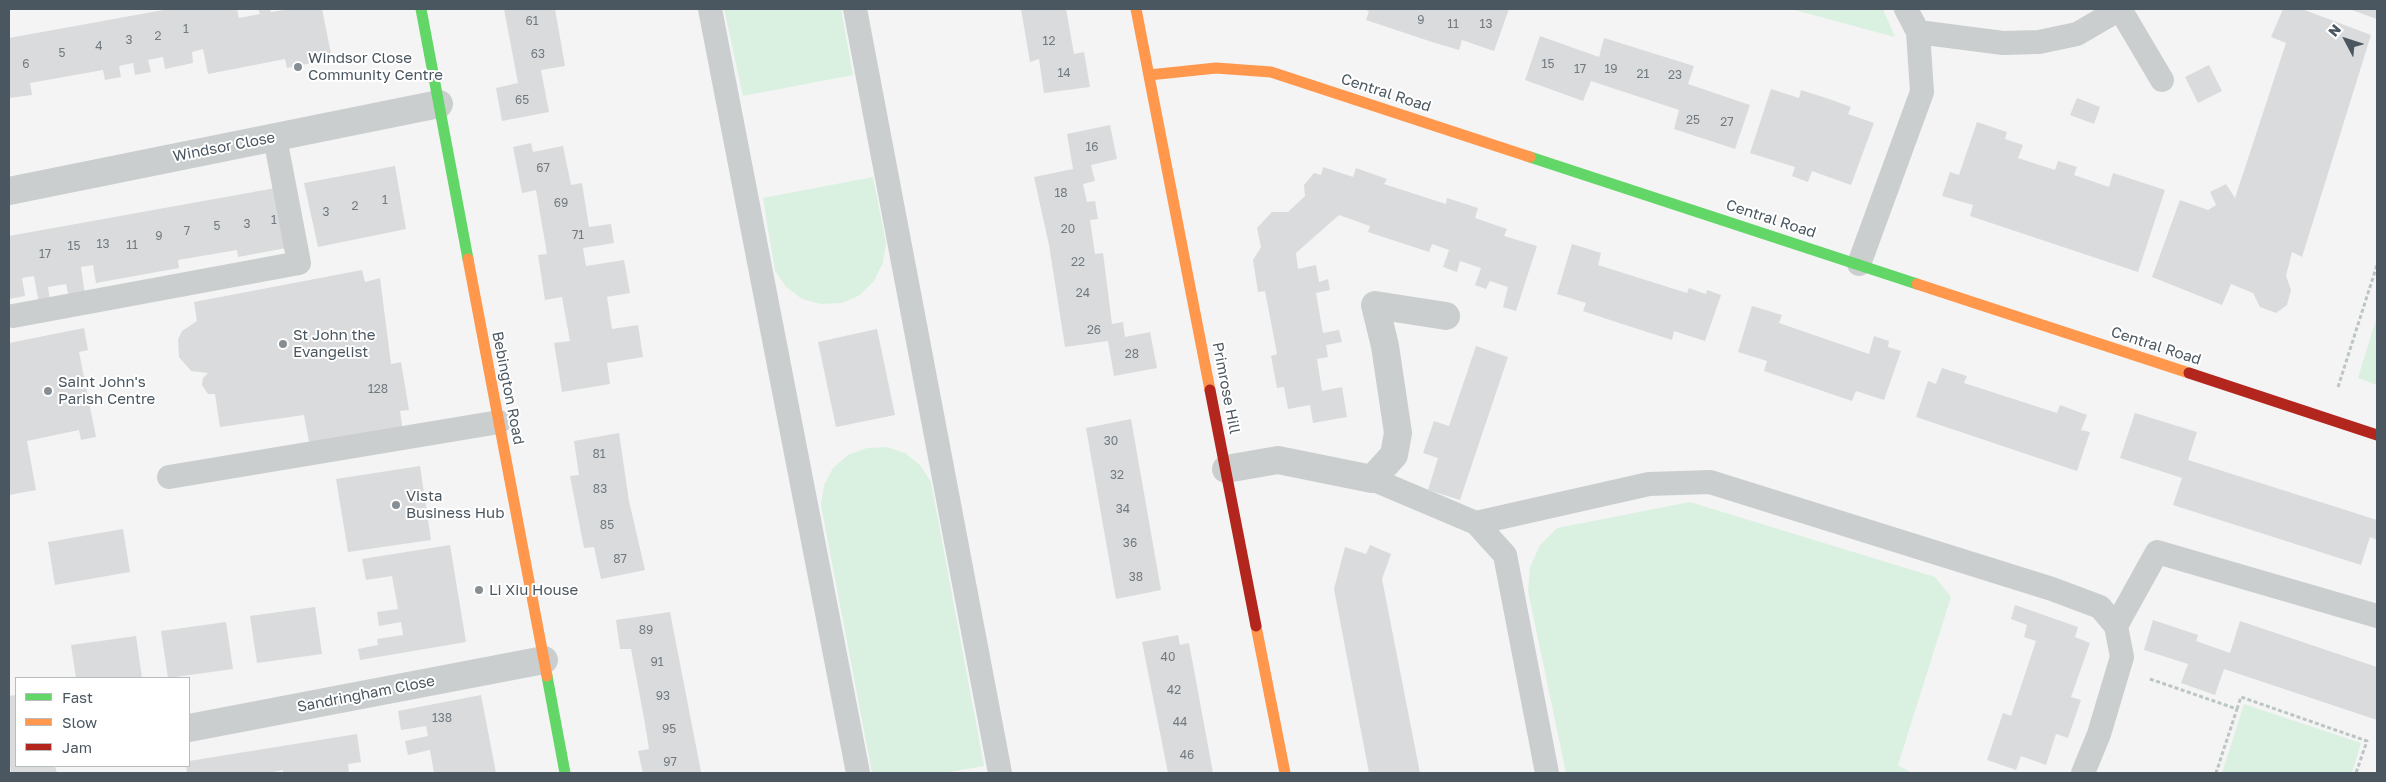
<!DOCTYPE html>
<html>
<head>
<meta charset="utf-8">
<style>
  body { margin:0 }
  #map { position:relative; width:2386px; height:782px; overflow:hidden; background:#f4f4f4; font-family:"Golos Text",sans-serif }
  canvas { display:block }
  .frame { position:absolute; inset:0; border:10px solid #4b5760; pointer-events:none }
  .legend { position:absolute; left:15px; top:677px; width:175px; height:90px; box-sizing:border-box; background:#fff; border:1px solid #b7bcbf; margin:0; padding:6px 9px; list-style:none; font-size:15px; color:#4b5760 }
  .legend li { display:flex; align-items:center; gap:10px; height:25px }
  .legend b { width:25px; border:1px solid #b7bcbf }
  .north { position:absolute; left:2321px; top:15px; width:50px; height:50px; -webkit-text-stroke:4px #fff; paint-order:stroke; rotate:310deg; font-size:14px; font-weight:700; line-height:20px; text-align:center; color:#4b5760 }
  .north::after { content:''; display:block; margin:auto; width:18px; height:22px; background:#4b5760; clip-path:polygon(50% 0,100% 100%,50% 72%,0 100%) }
</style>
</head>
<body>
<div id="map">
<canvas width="2386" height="782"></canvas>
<div class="frame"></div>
<ul class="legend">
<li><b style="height:6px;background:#63d668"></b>Fast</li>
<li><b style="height:6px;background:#ff974d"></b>Slow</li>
<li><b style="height:6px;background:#b3261e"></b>Jam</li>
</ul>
<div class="north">N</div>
</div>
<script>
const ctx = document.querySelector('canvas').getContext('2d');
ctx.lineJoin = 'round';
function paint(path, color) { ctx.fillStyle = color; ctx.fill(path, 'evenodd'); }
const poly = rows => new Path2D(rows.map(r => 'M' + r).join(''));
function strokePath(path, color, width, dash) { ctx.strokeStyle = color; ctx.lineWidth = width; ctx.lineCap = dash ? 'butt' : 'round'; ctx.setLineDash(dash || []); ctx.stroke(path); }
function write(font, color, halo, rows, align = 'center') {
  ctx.font = font + ' "Golos Text",sans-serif'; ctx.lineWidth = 4; ctx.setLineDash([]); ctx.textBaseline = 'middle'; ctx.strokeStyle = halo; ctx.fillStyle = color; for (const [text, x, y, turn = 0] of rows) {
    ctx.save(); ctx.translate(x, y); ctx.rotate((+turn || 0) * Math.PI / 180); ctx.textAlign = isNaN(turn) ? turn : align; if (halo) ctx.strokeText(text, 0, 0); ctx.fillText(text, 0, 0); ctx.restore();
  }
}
const green = poly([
  [724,9,841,9,853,75,743,96],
  [1791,9,1883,9,1895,37,1865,29],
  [873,177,886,243,883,263,874,281,860,295,842,303,821,304,802,299,786,287,775,271,763,198],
  [2377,316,2377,385,2358,378],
  [886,447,905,453,920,465,931,482,984,766,944,773,872,773,821,505,824,485,833,468,848,455,867,448],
  [1690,502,1935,577,1951,597,1898,765,1912,773,1566,773,1528,591,1530,567,1540,545,1557,528],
  [2244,704,2361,743,2352,773,2222,773]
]);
const building = poly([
  [169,9,237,9,239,18,260,14,258,9,270,9,271,12,291,9,322,9,332,59,287,68,285,59,208,74,203,49,192,52,193,63,165,69,163,57,148,60,151,72,135,75,133,63,119,66,121,77,105,80,103,70,30,83,32,95,9,98,9,38],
  [504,9,555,9,565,66,541,70,549,112,502,121,496,88,518,83],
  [1021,9,1066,9,1074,54,1084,52,1090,87,1044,93,1039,59,1030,62],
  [1362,9,1509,9,1494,51,1462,40,1459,50,1432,42,1366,20,1369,11],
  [2283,9,2302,9,2371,35,2302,257,2292,252,2286,276,2291,290,2287,305,2276,313,2260,307,2253,293,2231,284,2222,305,2152,277,2180,200,2208,210,2216,205,2210,192,2226,184,2235,198,2286,43,2271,37],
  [2349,9,2377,9,2377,19],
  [1540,36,1599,57,1604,38,1694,66,1688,84,1750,105,1735,149,1674,129,1679,110,1591,81,1583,101,1525,80],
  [2209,65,2222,91,2198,103,2185,77],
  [1771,89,1799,98,1801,90,1829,99,1851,107,1848,114,1874,123,1851,185,1812,171,1808,182,1792,176,1795,167,1750,153],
  [2077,98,2100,107,2094,124,2070,115],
  [1977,122,2007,132,2005,139,2023,145,2018,158,2055,170,2058,161,2077,167,2074,175,2109,187,2113,173,2165,190,2138,272,1970,216,1973,205,1942,196,1950,172,1959,175],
  [1110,125,1117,159,1091,165,1095,181,1083,184,1087,202,1095,201,1098,219,1090,220,1095,254,1103,253,1112,324,1123,322,1125,337,1150,332,1157,368,1114,376,1108,341,1065,347,1049,245,1034,177,1073,169,1067,134],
  [531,143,533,152,563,146,571,185,582,183,589,227,611,224,614,243,583,248,586,266,624,260,630,293,607,297,612,329,638,325,643,357,607,363,610,384,562,392,554,343,570,341,564,309,562,297,545,300,538,255,547,254,536,190,522,193,513,147],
  [395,166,406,229,318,247,304,183],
  [1323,167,1353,177,1356,168,1387,179,1384,184,1446,204,1447,198,1478,208,1475,218,1507,229,1504,236,1537,246,1516,311,1503,307,1508,287,1490,281,1486,289,1475,285,1481,268,1460,261,1457,272,1443,267,1449,250,1432,244,1429,252,1368,232,1370,226,1339,215,1296,253,1298,269,1316,265,1319,282,1328,279,1330,290,1316,293,1323,333,1339,330,1342,342,1326,345,1328,357,1317,359,1322,391,1342,387,1347,417,1313,423,1310,405,1288,409,1284,387,1277,388,1271,356,1277,354,1265,291,1258,292,1253,260,1261,247,1257,228,1272,212,1288,212,1305,196,1304,185,1314,173,1321,175],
  [281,187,292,247,238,257,237,250,178,260,179,268,96,283,93,265,81,267,85,295,69,298,66,284,48,287,50,301,39,304,34,276,22,278,25,296,9,299,9,236],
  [1572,244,1601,253,1598,265,1687,293,1689,288,1706,294,1707,290,1721,295,1705,341,1674,331,1672,340,1613,321,1583,311,1586,303,1557,294],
  [362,270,365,282,380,278,391,364,401,362,409,410,400,411,403,432,310,448,304,415,220,427,215,394,208,394,202,385,203,378,208,373,191,371,179,357,178,339,182,331,197,321,194,302],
  [1752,306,1782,315,1779,323,1869,354,1874,336,1889,341,1888,347,1901,351,1884,400,1856,391,1852,401,1764,371,1767,361,1738,352],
  [84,328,88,350,79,352,96,437,81,440,79,430,27,441,36,490,9,495,9,343],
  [877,329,895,415,836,427,818,342],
  [1476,346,1508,357,1460,500,1428,490,1438,458,1423,453,1434,421,1449,426],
  [1942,368,1967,376,1964,383,2057,413,2060,405,2087,415,2081,430,2090,432,2077,471,1916,417,1928,381,1936,384],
  [2135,413,2197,432,2188,460,2377,520,2377,540,2370,537,2361,565,2173,505,2182,478,2120,458],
  [1131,419,1161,590,1116,599,1086,428],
  [619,433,629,501,645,570,601,579,594,547,584,548,570,476,579,475,574,441],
  [420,466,431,540,348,552,336,479],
  [123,529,130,572,55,585,48,542],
  [450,545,466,642,360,660,358,649,378,645,377,639,403,635,401,622,379,626,377,612,398,609,392,576,366,580,362,559],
  [1370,545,1391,554,1382,579,1420,773,1369,773,1334,589,1345,547,1366,554],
  [2015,605,2078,627,2075,637,2090,643,2071,697,2081,700,2068,738,2056,734,2046,765,2021,756,2016,770,1987,760,2003,713,2011,716,2036,641,2024,637,2027,625,2011,619],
  [315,607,322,654,257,663,250,616],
  [670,612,701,772,643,773,638,751,649,749,644,718,631,649,620,649,616,620],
  [2153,620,2198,635,2196,641,2230,653,2240,621,2377,667,2377,720,2224,669,2215,695,2181,683,2188,664,2144,650],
  [226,622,233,669,168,678,161,631],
  [1178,635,1180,645,1189,643,1213,773,1168,773,1142,642],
  [136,636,142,678,76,678,71,645],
  [16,695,16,766,55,766,57,773,11,773,9,759,9,696],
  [481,695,496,773,434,773,430,750,408,755,405,741,428,736,426,726,401,730,398,711],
  [357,734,361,762,348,764,349,773,283,773,283,770,268,773,187,773,186,766,189,766,189,761]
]);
const path = poly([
  [2338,387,2377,265],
  [2150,679,2237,709,2216,773],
  [2237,709,2241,697,2367,741,2356,773]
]);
const lane = poly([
  [710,9,858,773],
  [855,9,1000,773],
  [2120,9,2162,80],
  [1918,32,2003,43,2039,42,2077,34,2120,9],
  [1859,264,1922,92,1918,32,1906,9],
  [13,316,299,263,275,138],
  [169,477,499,422],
  [1372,479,1476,523,1505,555,1547,773],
  [1476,523,1649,484,1710,482,2052,589,2100,607,2116,626,2122,657,2099,734,2083,773],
  [2116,626,2157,552,2377,616]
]);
const street = poly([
  [9,191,439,104],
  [1226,469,1278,460,1372,479,1394,455,1398,433,1385,346,1375,305,1446,316],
  [189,728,544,660]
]);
const fast = poly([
  [421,9,468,259],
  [1530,157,1917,284],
  [547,676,565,773]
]);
const slow = poly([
  [1136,9,1210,390],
  [1149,75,1216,68,1271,72,1530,157],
  [468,259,547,676],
  [1917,284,2189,373],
  [1256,626,1285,773]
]);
const jam = poly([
  [2189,373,2377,435],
  [1210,390,1256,626]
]);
const markers = [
  [298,67,5,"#868e94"],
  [283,344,5,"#868e94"],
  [48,391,5,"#868e94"],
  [396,505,5,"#868e94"],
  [479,590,5,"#868e94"]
];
const numberNames = [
  ["9",1421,20],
  ["61",532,21],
  ["11",1453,24],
  ["13",1486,24],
  ["1",186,29],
  ["2",158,36],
  ["3",129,40],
  ["12",1049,41],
  ["4",99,46],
  ["5",62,53],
  ["63",538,54],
  ["6",26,64],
  ["15",1548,64],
  ["17",1580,69],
  ["19",1611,69],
  ["14",1064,73],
  ["21",1643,74],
  ["23",1675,75],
  ["65",522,100],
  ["25",1693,120],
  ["27",1727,122],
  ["16",1092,147],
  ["67",543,168],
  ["18",1061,193],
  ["1",385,200],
  ["69",561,203],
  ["2",355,206],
  ["3",326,212],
  ["1",274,220],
  ["3",247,224],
  ["5",217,226],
  ["20",1068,229],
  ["7",187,231],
  ["71",578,235],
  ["9",159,236],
  ["13",103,244],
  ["11",132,245],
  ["15",74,246],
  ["17",45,254],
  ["22",1078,262],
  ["24",1083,293],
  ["26",1094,330],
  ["28",1132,354],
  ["128",378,389],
  ["30",1111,441],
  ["81",599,454],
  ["32",1117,475],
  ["83",600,489],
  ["34",1123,509],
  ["85",607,525],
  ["36",1130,543],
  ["87",620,559],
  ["38",1136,577],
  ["89",646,630],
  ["40",1168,657],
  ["91",657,662],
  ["42",1174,690],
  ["93",663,696],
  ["138",442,718],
  ["44",1180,722],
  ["95",669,729],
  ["46",1187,755],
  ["97",670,762]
];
const poiNames = [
  ["Windsor Close",308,58],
  ["Community Centre",308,75],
  ["St John the",293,335],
  ["Evangelist",293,352],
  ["Saint John's",58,382],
  ["Parish Centre",58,399],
  ["Vista",406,496],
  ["Business Hub",406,513],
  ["Li Xiu House",489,590]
];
const streetNames = [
  ["Central Road",1386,93,18],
  ["Windsor Close",224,147,-11],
  ["Central Road",1771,219,18],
  ["Central Road",2156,346,18],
  ["Bebington Road",508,388,79],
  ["Primrose Hill",1226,388,79],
  ["Sandringham Close",366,694,-11]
];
paint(green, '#daf1e1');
paint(building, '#dadbdc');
strokePath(path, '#bbc6c2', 3, [4, 2.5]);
strokePath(lane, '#cbcecf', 24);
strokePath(street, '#cbcecf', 28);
strokePath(fast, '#63d668', 11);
strokePath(slow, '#ff974d', 11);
strokePath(jam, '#b3261e', 11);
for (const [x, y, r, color] of markers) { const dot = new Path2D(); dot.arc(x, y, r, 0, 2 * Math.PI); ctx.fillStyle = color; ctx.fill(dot); strokePath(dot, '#fff', 2); }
write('12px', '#707a80', null, numberNames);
write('15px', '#4b5760', '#fff', poiNames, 'left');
write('15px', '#4b5760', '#fff', streetNames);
</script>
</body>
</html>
